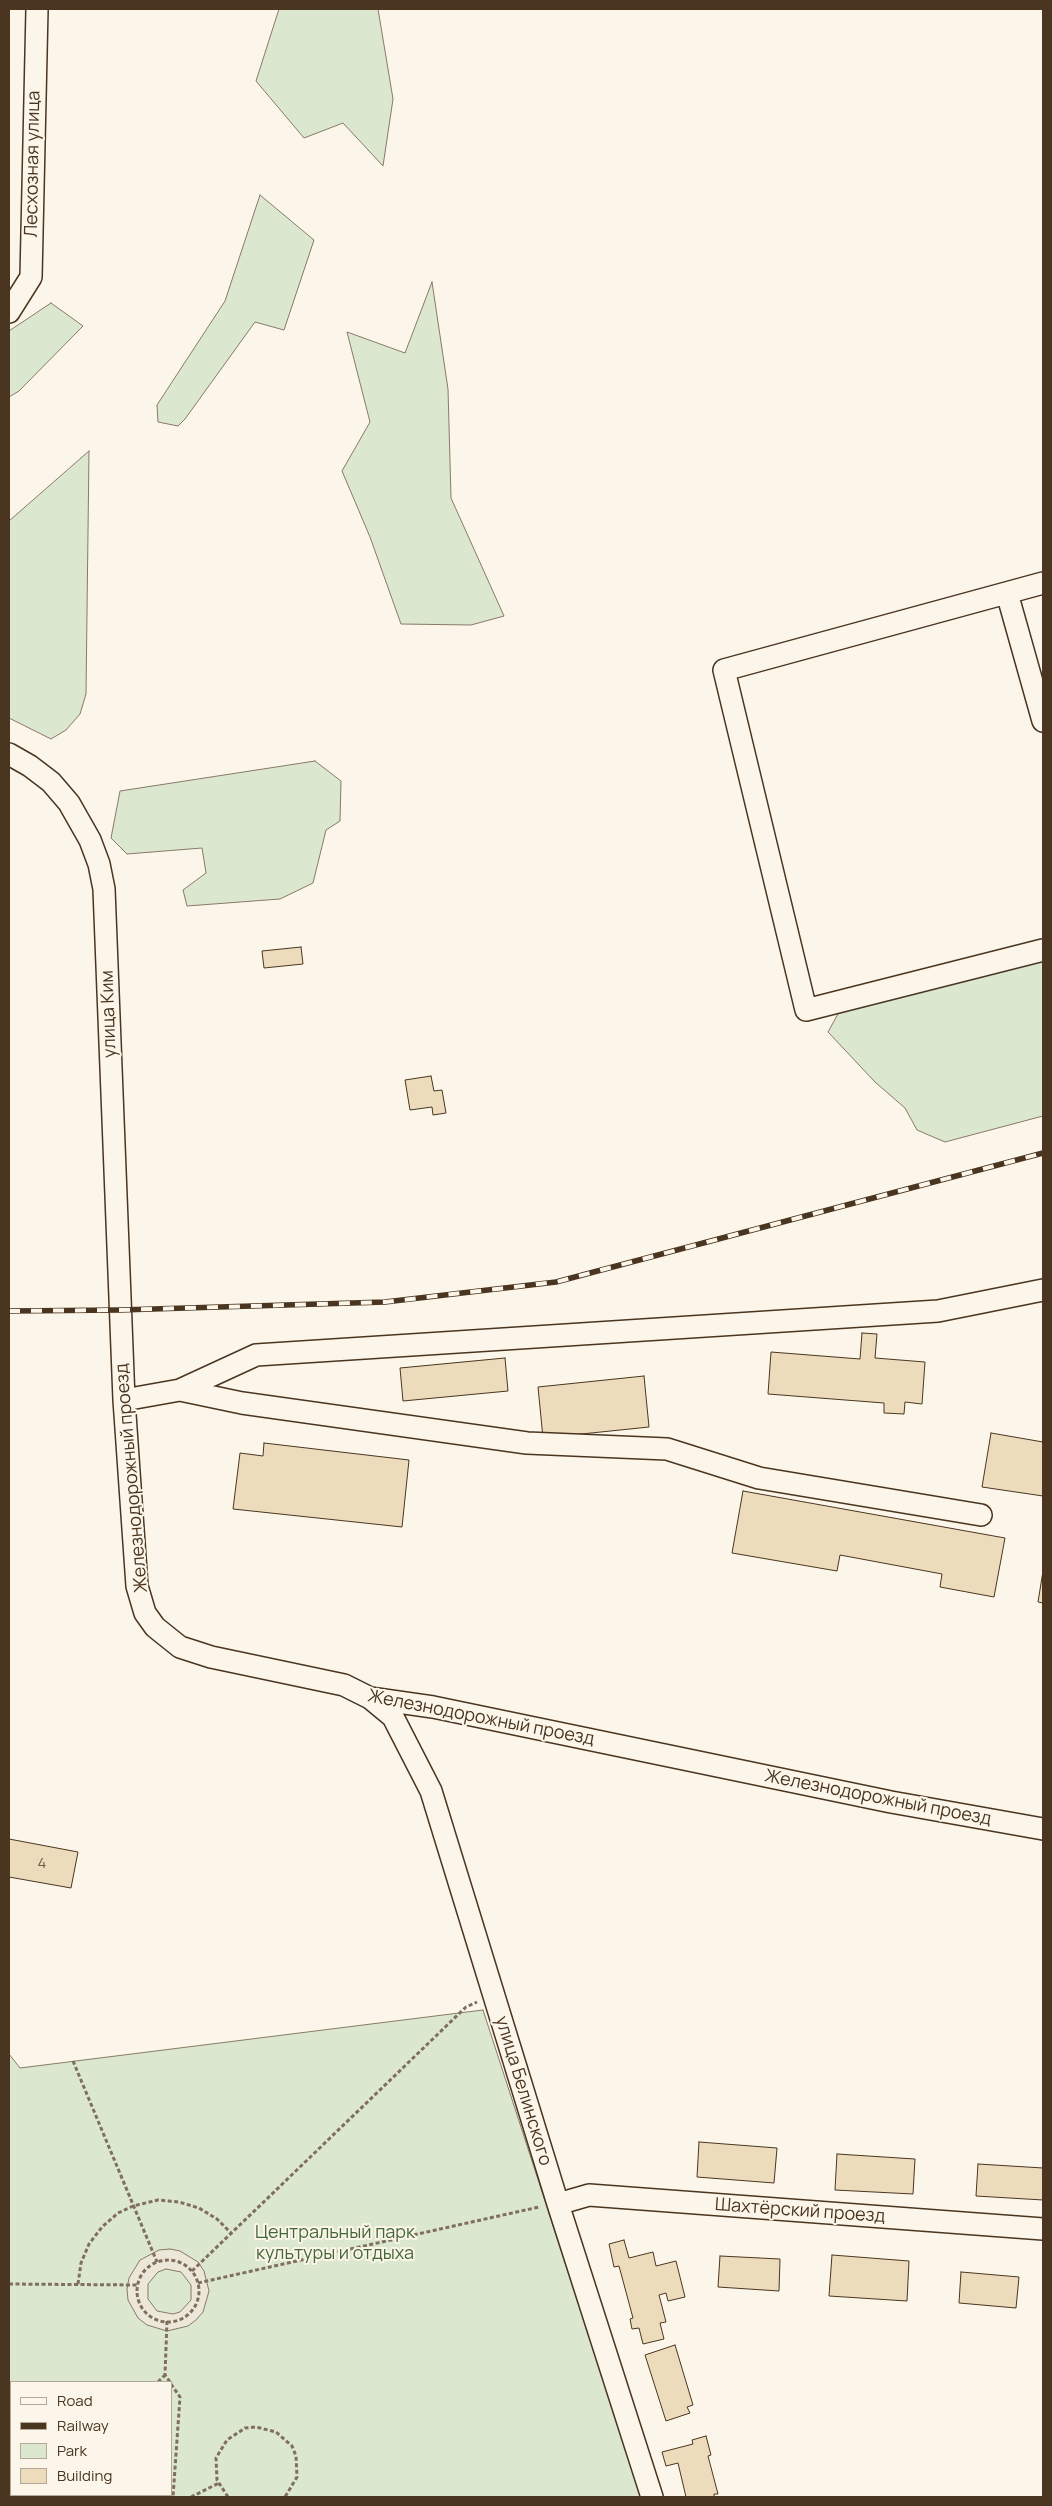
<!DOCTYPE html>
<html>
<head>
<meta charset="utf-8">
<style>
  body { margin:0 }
  #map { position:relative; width:1052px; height:2506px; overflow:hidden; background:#fbf6e9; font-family:Manrope,sans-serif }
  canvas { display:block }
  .frame { position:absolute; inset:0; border:10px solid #4a3520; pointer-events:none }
  .legend { position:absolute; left:10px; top:2381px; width:162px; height:115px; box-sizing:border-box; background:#fbf6e9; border:1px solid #b4a999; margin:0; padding:6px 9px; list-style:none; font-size:15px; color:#4a3520 }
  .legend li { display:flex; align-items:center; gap:10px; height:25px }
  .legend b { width:25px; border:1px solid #b4a999 }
</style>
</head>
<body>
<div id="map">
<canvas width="1052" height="2506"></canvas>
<div class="frame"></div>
<ul class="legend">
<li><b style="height:6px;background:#fbf6e9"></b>Road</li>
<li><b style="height:6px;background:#4a3520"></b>Railway</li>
<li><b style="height:14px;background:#dce7d0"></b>Park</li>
<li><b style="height:14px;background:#ecdcbc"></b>Building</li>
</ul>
</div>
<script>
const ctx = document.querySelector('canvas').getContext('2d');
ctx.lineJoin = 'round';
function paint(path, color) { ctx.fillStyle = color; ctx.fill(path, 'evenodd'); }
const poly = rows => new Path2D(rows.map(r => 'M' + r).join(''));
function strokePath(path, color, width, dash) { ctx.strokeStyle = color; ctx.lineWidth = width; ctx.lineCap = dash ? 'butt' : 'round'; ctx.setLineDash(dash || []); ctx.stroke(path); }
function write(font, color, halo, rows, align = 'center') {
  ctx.font = font + ' Manrope,sans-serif'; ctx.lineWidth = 4; ctx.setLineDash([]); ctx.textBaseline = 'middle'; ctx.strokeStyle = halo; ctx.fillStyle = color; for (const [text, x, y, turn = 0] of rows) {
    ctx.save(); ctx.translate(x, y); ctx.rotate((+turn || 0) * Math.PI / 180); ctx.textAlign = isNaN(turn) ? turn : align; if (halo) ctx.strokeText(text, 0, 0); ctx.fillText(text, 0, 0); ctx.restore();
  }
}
const green = poly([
  [279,9,378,9,393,99,383,166,343,123,304,138,256,81,279,9],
  [260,195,314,240,284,330,255,322,185,419,178,426,158,422,157,405,225,301,260,195],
  [432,282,448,389,451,498,504,616,471,625,401,624,370,537,342,471,370,422,347,332,405,353,432,282],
  [51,303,83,326,19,391,9,397,9,331,51,303],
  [89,451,86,694,80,714,66,730,51,739,9,718,9,521,89,451],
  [315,761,341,781,340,821,326,830,313,883,280,899,187,906,183,890,206,873,202,848,127,854,111,838,120,791,315,761],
  [1043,960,1043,1116,945,1142,917,1130,905,1108,875,1082,828,1032,839,1012,1043,960],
  [483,2010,641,2497,9,2497,9,2054,20,2068,483,2010],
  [11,2382,171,2382,171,2495,11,2495,11,2382]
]);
const parking = poly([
  [170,2249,180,2251,198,2262,204,2271,209,2291,203,2312,196,2320,188,2326,167,2331,147,2325,138,2318,128,2300,127,2289,129,2278,140,2260,159,2250,170,2249],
  [166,2269,181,2272,191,2285,191,2300,180,2312,173,2314,157,2311,148,2299,148,2284,158,2272,166,2269]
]);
const building = poly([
  [301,947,303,964,264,968,262,951,301,947],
  [431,1076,434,1091,442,1090,446,1113,433,1115,432,1107,410,1110,405,1080,431,1076],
  [862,1333,877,1334,875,1358,925,1362,922,1404,905,1402,904,1414,884,1413,884,1403,768,1394,771,1352,860,1359,862,1333],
  [505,1358,508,1391,403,1401,400,1368,505,1358],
  [644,1376,649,1427,543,1438,538,1387,644,1376],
  [991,1433,1043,1442,1043,1496,982,1487,991,1433],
  [264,1443,409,1460,402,1527,233,1509,240,1453,263,1456,264,1443],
  [743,1491,1005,1538,994,1597,940,1587,942,1574,840,1555,837,1571,732,1553,743,1491],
  [1043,1571,1043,1603,1038,1602,1043,1571],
  [9,1839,78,1852,71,1888,9,1877,9,1839],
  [699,2142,777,2148,774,2183,697,2177,699,2142],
  [837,2154,915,2159,913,2194,835,2190,837,2154],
  [978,2164,1043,2168,1043,2200,976,2196,978,2164],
  [624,2240,629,2258,653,2252,656,2266,676,2261,685,2297,668,2301,666,2293,659,2295,666,2322,660,2323,664,2339,643,2344,639,2328,632,2329,630,2319,633,2318,619,2266,614,2267,609,2244,624,2240],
  [832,2255,909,2261,907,2301,829,2296,832,2255],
  [720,2256,780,2259,779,2291,718,2287,720,2256],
  [961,2272,1019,2277,1016,2308,959,2303,961,2272],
  [675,2345,693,2405,687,2407,690,2413,666,2421,645,2355,675,2345],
  [706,2436,711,2455,708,2456,718,2494,714,2494,714,2497,686,2497,678,2463,666,2466,662,2452,693,2444,692,2440,706,2436]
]);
const path = poly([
  [73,2061,157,2262],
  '137 2291a31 31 0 1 1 62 0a31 31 0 1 1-62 0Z',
  [192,2271,466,2007,477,2002],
  [198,2283,539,2207],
  [9,2284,138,2285],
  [78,2284,81,2263,89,2244,102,2227,118,2213,133,2206,158,2200,179,2202,199,2208,217,2219,232,2234],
  [167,2321,165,2375,170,2382],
  [158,2382,165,2375],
  [171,2384,180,2397,173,2497],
  [9,2394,11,2398],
  [65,2495,66,2497],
  [136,2497,136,2495],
  [191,2497,219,2483],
  [228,2497,217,2480,216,2458,227,2440,245,2428,256,2427,276,2432,292,2446,296,2456,297,2477,285,2497]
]);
const minor = poly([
  [9,312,31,277,37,9],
  [1043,583,724,670,806,1010,1043,950],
  [1007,593,1043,721],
  [9,754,30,766,51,782,69,803,90,840,99,864,104,889,124,1400,137,1586,145,1613,155,1627,180,1647,211,1657,344,1685,370,1698,433,1707,891,1802,1043,1829],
  [180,1390,242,1403,527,1443,667,1449,759,1478,981,1515],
  [124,1400,180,1390,256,1355,938,1311,1043,1290],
  [370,1698,393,1717,431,1791,558,2204,652,2497],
  [558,2204,589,2195,1043,2229]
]);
const rail = poly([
  [9,1311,120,1310,385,1302,556,1282,1043,1153]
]);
const numberNames = [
  ["4",42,1864]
];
const streetNames = [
  ["Лесхозная улица",33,164,-89],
  ["улица Ким",109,1014,-92],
  ["Железнодорожный проезд",132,1478,-95],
  ["Железнодорожный проезд",481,1718,11],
  ["Железнодорожный проезд",878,1798,11],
  ["улица Белинского",523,2091,73],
  ["Шахтёрский проезд",800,2211,4]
];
const parkNames = [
  ["Центральный парк",335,2233],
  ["культуры и отдыха",335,2254]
];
paint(green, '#dce7d0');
strokePath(green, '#887966', 1);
paint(parking, '#ede7d9');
strokePath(parking, '#887966', 1);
paint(building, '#ecdcbc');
strokePath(building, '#4a3520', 1);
strokePath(minor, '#4a3520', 24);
strokePath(path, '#7f6f5c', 3, [4, 2.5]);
strokePath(minor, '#fbf6e9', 21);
strokePath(rail, '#4a3520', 5.5);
strokePath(rail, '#fbf6e9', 4, [11]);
write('15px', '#725f47', null, numberNames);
write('18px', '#4a3520', '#fbf6e9', streetNames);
write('18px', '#436837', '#fbf6e9', parkNames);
</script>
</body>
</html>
